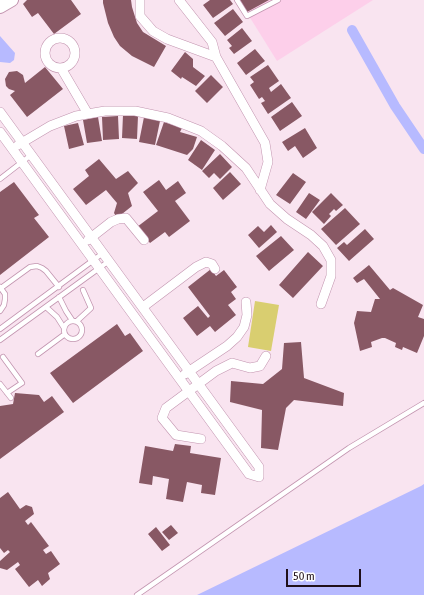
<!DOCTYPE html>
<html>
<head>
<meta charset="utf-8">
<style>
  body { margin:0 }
  #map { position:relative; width:424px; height:595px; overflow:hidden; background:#f9e4f0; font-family:"Asap Condensed",sans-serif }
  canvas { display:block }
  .scale { position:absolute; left:286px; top:569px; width:75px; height:18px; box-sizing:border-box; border:2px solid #20101a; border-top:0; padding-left:5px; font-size:12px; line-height:14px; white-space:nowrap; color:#20101a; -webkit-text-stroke:3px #fff; paint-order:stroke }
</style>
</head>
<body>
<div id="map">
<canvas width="424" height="595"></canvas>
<div class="scale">50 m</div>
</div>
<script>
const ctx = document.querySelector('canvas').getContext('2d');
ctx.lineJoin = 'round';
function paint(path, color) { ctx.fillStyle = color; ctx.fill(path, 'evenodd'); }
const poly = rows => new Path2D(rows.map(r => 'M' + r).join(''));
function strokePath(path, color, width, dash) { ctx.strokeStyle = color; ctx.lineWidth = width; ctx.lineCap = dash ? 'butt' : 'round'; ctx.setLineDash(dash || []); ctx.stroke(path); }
const built = poly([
  [239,0,373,0,277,61]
]);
const green = poly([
  [255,301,279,305,271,351,248,347]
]);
const water = poly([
  [0,36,15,53,14,60,10,63,0,62],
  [424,484,424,595,197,595,421,486]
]);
const canal = poly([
  [352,30,395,106,424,149]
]);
const building = poly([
  [27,0,71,0,81,14,54,34,38,13,32,17,23,4],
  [103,0,131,0,132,7,137,23,143,32,166,46,154,67,132,56,120,46,114,37,108,23,103,3],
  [210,0,230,0,233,4,213,18,203,5],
  [240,0,269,0,247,12],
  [233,9,243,22,225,36,214,23],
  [242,28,252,41,234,54,229,48,232,46,227,40],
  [255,49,265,61,246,75,237,63],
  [185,52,193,59,193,67,205,76,196,86,182,77,181,79,171,71],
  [268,65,279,81,269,88,271,92,281,84,291,98,268,114,261,103,265,101,262,97,259,99,250,85,254,82,250,77],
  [45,67,63,89,27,117,10,95,15,91,9,89,6,86,5,79,9,72,17,71,23,75,25,83],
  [211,75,223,87,207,103,195,91],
  [292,102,302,116,280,131,271,117],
  [123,115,138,116,137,139,122,138],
  [118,116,119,139,103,140,102,117],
  [98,117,102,141,87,143,83,120],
  [144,117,160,121,155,145,139,142],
  [164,122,182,128,180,132,197,137,193,149,187,155,156,145],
  [78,123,84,145,69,149,64,126],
  [305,128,317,148,303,158,295,146,288,151,282,142],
  [201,140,215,150,202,170,188,160],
  [220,154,232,167,220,179,214,173,209,178,202,171],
  [99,159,116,179,128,171,138,183,128,193,132,206,117,218,114,213,117,203,106,190,86,205,73,189,89,176,85,170],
  [230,172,241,184,223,200,213,188],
  [293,173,306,182,290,204,276,195],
  [159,180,166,190,178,181,186,193,175,201,190,221,169,237,165,232,150,243,137,227,158,211,143,192],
  [14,182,39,215,34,218,49,237,0,275,0,192],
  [309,193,320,200,306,219,296,212],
  [331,193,343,205,336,211,334,209,329,214,331,216,324,224,312,212],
  [345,208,360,224,336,245,321,229],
  [271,225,277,232,259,248,248,235,258,226,264,232],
  [365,229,374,239,349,261,337,248,344,242,347,245],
  [281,236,294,250,269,271,256,256],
  [308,252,323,266,293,298,279,285],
  [369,265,390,290,393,288,423,305,418,317,424,319,424,336,417,353,403,347,402,350,395,347,396,343,385,338,382,338,371,342,372,347,360,351,354,323,357,311,371,312,375,299,380,299,364,279,357,283,353,278],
  [211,269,216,276,224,270,237,287,231,292,236,299,228,305,236,315,215,332,210,326,197,336,183,318,198,306,208,318,210,316,188,287],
  [117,324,125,336,130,333,143,351,73,403,50,373],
  [301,342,304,378,344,393,343,406,294,400,286,408,278,450,261,448,262,410,230,402,231,381,263,384,282,369,284,343],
  [15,393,39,395,44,402,52,396,64,412,0,459,0,406,13,404],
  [175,444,191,446,190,453,221,458,215,495,201,493,202,485,187,482,183,502,166,499,169,479,153,476,152,485,139,483,145,446,173,451],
  [8,492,20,509,26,505,32,507,34,514,25,521,28,525,31,522,49,546,43,550,46,554,51,551,60,564,48,573,50,579,42,586,38,580,29,587,15,569,20,565,18,562,7,570,0,568,0,561,10,552,8,550,4,553,0,548,0,498],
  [171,525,178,533,169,540,162,532],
  [156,527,170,545,162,551,148,534]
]);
const service = poly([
  [237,0,247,16,278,0],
  [0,179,31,155],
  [0,287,5,294,5,299,4,305,0,311],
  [1,288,30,267,37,266,42,268,46,271,59,287],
  [59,297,66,311,72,320],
  [46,307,57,317,64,328],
  '64 330a9 9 0 1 1 18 0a9 9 0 1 1-18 0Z',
  [77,321,91,308,83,290],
  [0,329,103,253],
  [0,340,109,261],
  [38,354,65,334],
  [3,357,22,383,7,393],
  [0,384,11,398],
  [137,595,349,448,424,403]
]);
const minor = poly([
  [140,0,140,16,153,31,167,39,216,57],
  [179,0,212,42,216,57,265,143,268,162,260,190],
  '45 53a15 15 0 1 1 30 0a15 15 0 1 1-30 0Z',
  [61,68,88,114],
  [0,112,259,467,259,477,249,474,0,132],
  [18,145,50,126,76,116,105,111,135,111,168,118,201,131,222,146,246,168,270,204,287,219,311,235,323,246,331,260,331,276,321,304],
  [88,240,111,222,118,219,126,218,144,240],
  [143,307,196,267,206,262,212,264,215,269],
  [185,374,227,346,237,337,244,327,247,315,246,302],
  [201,439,176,435,162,418,166,408,216,371,232,363,250,368,260,366,266,356]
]);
const tertiary = poly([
  [0,7,12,0]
]);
paint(built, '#fdcfea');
paint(green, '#d9ce70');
paint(water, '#b7baff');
strokePath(canal, '#b7baff', 10);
paint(building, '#885864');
strokePath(service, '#c294af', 6);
strokePath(minor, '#c294af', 10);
strokePath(tertiary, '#c294af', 14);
strokePath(service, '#fff', 4.5);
strokePath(minor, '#fff', 9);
strokePath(tertiary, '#fff', 12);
</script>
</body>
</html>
